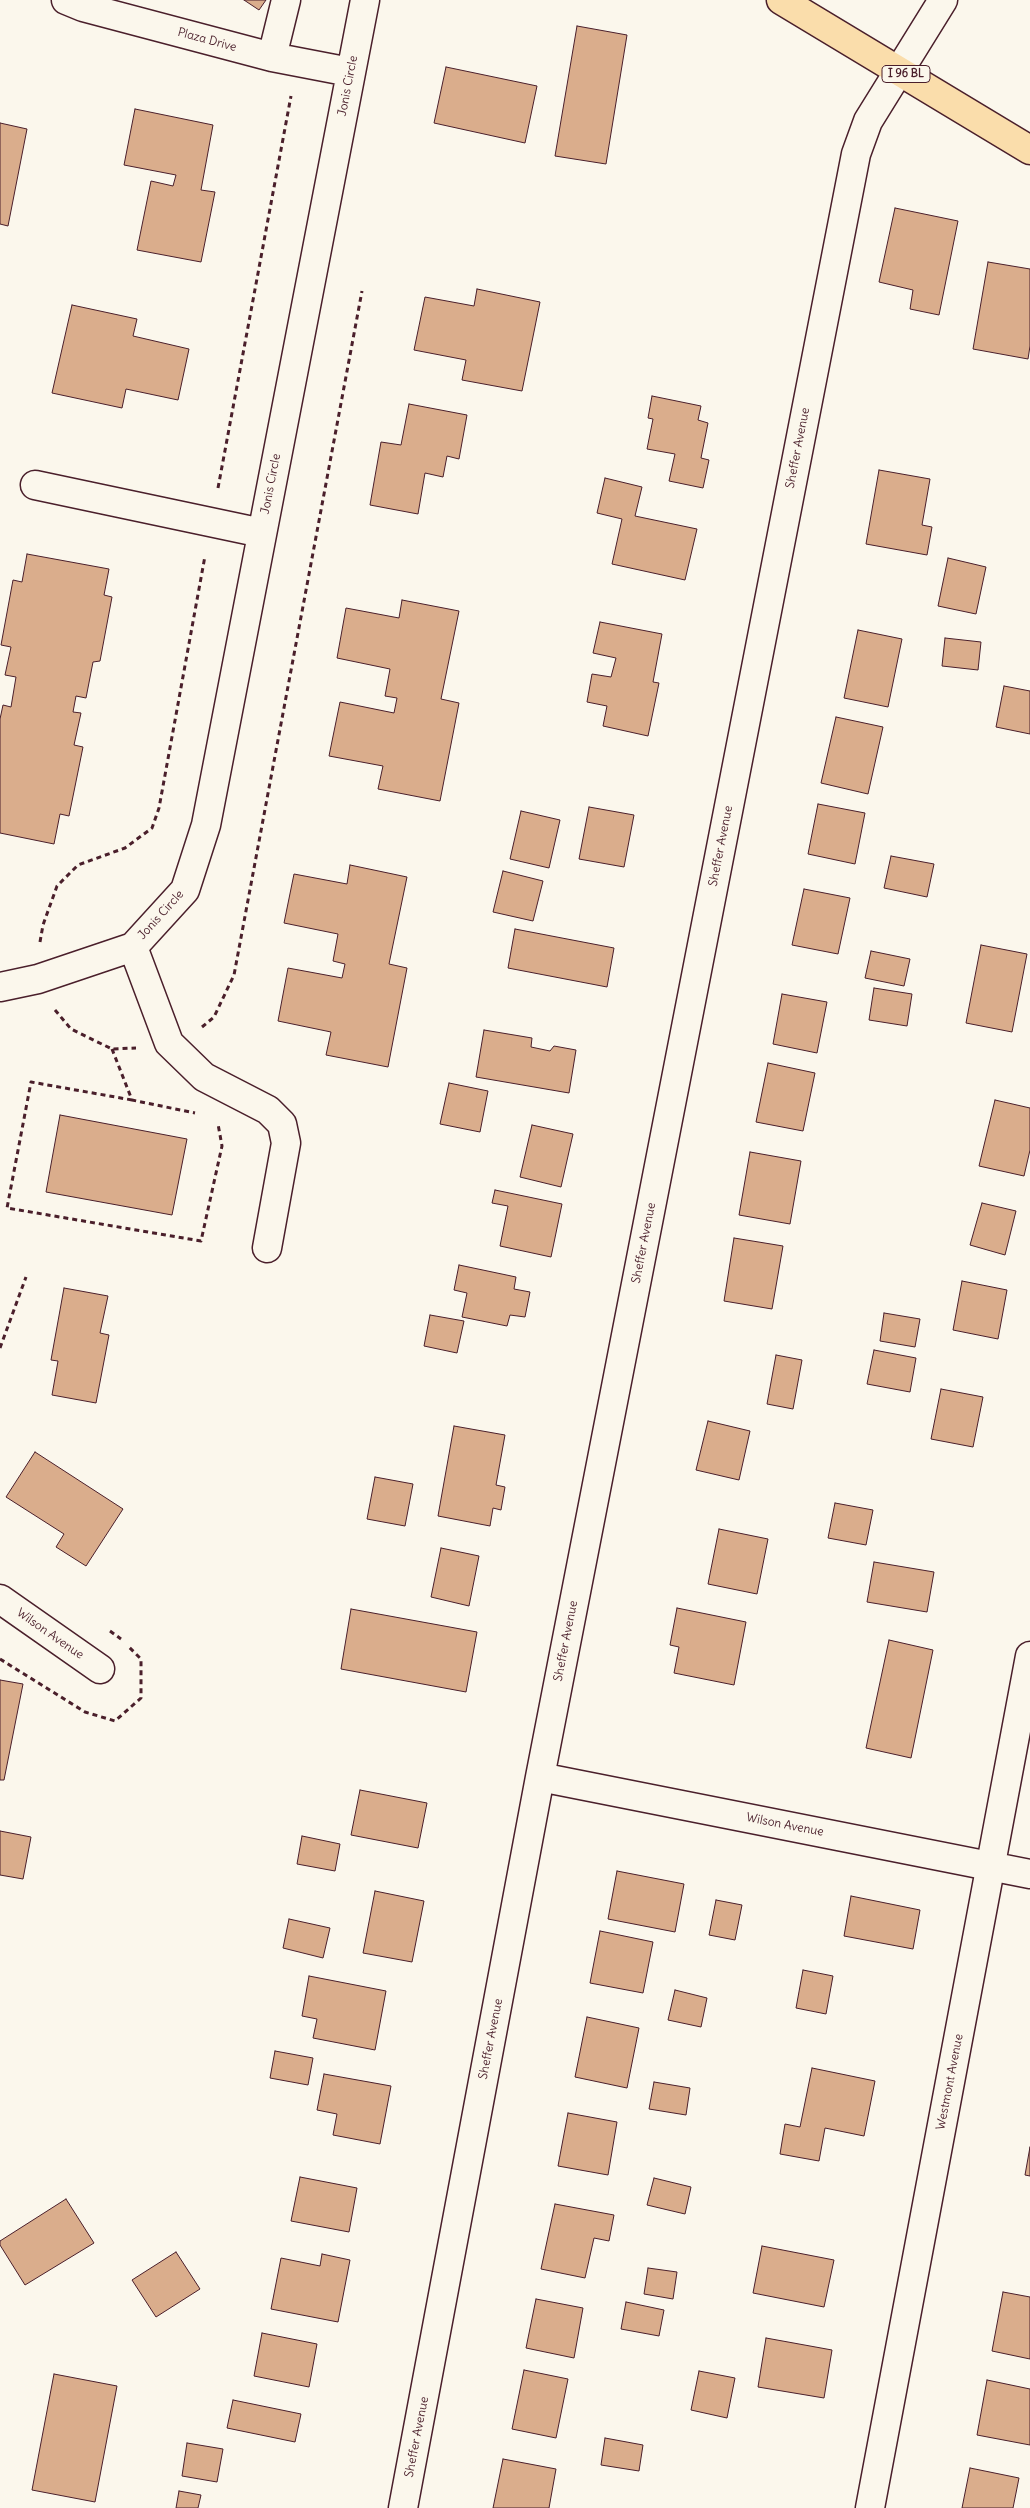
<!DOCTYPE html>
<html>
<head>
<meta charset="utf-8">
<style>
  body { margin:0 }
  canvas { display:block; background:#fbf7ec }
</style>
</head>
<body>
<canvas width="1030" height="2508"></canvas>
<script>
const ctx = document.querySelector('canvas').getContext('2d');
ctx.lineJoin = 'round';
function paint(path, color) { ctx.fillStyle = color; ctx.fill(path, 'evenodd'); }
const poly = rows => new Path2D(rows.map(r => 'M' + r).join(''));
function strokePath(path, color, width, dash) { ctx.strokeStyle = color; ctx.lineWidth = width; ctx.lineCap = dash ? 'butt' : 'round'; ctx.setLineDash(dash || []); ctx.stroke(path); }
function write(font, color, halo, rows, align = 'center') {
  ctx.font = font + ' Delius,sans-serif'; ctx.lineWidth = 5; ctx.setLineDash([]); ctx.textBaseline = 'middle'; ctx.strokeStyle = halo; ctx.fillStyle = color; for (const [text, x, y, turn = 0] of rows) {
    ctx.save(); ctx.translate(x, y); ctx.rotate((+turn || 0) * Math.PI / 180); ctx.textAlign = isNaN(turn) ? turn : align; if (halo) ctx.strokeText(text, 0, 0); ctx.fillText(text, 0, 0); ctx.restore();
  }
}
const building = poly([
  [244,0,266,0,259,10,244,0],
  [577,26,627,35,606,164,555,156,577,26],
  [446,67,537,86,525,143,434,123,446,67],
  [135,109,213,125,201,190,215,192,201,262,137,250,151,181,173,186,176,175,124,165,135,109],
  [0,123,27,129,8,226,0,224,0,123],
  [895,208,958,221,939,315,910,309,913,290,879,282,895,208],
  [988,262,1030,269,1030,346,1028,359,973,349,988,262],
  [477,289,540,302,522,391,462,380,466,360,414,350,425,297,474,306,477,289],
  [72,305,137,319,133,336,189,349,178,400,126,389,122,408,52,393,72,305],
  [652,396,701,406,698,420,708,423,701,458,709,460,703,488,669,481,675,454,647,449,653,419,648,418,652,396],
  [409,404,467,415,459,459,447,456,443,477,425,473,418,514,370,505,381,442,401,445,409,404],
  [879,470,930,479,922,525,932,527,927,555,866,544,879,470],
  [605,478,642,487,635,516,697,529,685,580,612,564,622,519,597,513,605,478],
  [27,554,109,569,104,595,112,597,100,661,93,662,86,698,76,696,73,712,81,713,74,745,83,747,69,816,60,814,54,844,0,833,0,719,3,705,11,707,16,677,5,675,11,647,1,645,13,580,22,582,27,554],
  [948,558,986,567,976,614,938,606,948,558],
  [402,600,459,611,441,699,459,703,440,801,378,789,383,766,329,756,340,702,394,713,397,698,385,696,390,669,337,658,346,608,399,618,402,600],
  [600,622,662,634,653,682,659,683,648,736,603,726,607,706,587,702,592,674,611,677,616,658,593,653,600,622],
  [858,630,902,639,888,707,844,698,858,630],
  [945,638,981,642,978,670,942,666,945,638],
  [1004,686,1030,691,1030,734,996,727,1004,686],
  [836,717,883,727,868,794,821,783,836,717],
  [818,804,865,813,855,864,808,854,818,804],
  [589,807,634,815,624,867,579,859,589,807],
  [521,811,560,820,549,868,510,859,521,811],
  [891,856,934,864,927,897,884,888,891,856],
  [350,865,407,877,389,964,407,968,388,1067,326,1055,331,1032,278,1021,288,968,342,978,345,964,333,961,338,934,284,923,294,874,347,884,350,865],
  [503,871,543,881,533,921,493,912,503,871],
  [804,889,850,898,838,954,792,945,804,889],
  [515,929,614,948,607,987,508,968,515,929],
  [981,945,1027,954,1012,1032,966,1023,981,945],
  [871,951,910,959,904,986,865,978,871,951],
  [874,988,912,994,907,1026,869,1020,874,988],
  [782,994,827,1002,817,1053,773,1044,782,994],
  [484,1030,532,1038,531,1047,550,1051,554,1046,576,1050,569,1093,476,1077,484,1030],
  [768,1063,815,1073,803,1131,756,1122,768,1063],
  [449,1083,488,1091,480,1132,440,1124,449,1083],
  [995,1100,1030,1108,1030,1150,1024,1176,979,1166,995,1100],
  [60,1115,187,1139,172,1215,46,1192,60,1115],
  [532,1125,573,1134,561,1187,520,1177,532,1125],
  [750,1152,801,1161,790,1224,739,1215,750,1152],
  [495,1190,562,1204,551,1257,500,1246,508,1206,492,1203,495,1190],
  [982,1203,1016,1211,1005,1255,970,1245,982,1203],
  [734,1238,783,1246,772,1309,724,1301,734,1238],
  [459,1265,516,1277,514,1289,530,1292,525,1317,510,1315,507,1326,462,1317,467,1293,454,1290,459,1265],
  [962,1281,1007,1290,998,1339,953,1330,962,1281],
  [64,1288,108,1296,100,1333,109,1335,96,1403,52,1395,58,1361,51,1360,64,1288],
  [884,1313,920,1319,915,1347,880,1341,884,1313],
  [430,1315,464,1321,457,1353,424,1346,430,1315],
  [874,1350,916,1358,910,1392,867,1384,874,1350],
  [776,1355,802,1360,793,1409,767,1404,776,1355],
  [941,1389,983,1397,973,1447,931,1439,941,1389],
  [708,1421,750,1431,739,1480,696,1470,708,1421],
  [454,1426,505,1435,496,1485,505,1487,501,1510,493,1508,490,1526,438,1516,454,1426],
  [35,1452,123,1509,86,1566,56,1547,64,1534,6,1497,35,1452],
  [375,1477,413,1484,405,1526,367,1519,375,1477],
  [835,1503,873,1510,866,1545,828,1538,835,1503],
  [719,1529,768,1539,757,1594,708,1584,719,1529],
  [441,1548,479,1556,469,1606,431,1597,441,1548],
  [874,1562,934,1572,927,1612,867,1602,874,1562],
  [677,1608,746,1622,734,1685,674,1673,679,1647,670,1645,677,1608],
  [351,1609,477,1632,466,1692,341,1669,351,1609],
  [889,1640,933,1650,911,1758,866,1748,889,1640],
  [0,1680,23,1684,4,1780,0,1780,0,1680],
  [360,1790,427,1803,418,1848,351,1835,360,1790],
  [0,1831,31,1837,23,1879,0,1875,0,1831],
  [302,1836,340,1844,335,1871,297,1864,302,1836],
  [617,1871,684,1884,675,1932,608,1919,617,1871],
  [375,1891,424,1901,412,1962,363,1953,375,1891],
  [851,1896,920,1910,913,1949,844,1936,851,1896],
  [716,1900,742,1905,735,1940,709,1935,716,1900],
  [289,1919,330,1928,323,1958,283,1948,289,1919],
  [600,1931,653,1942,643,1993,590,1983,600,1931],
  [803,1970,833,1976,826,2014,796,2008,803,1970],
  [309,1976,386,1991,375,2050,313,2038,317,2019,302,2016,309,1976],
  [675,1990,707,1998,701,2027,668,2020,675,1990],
  [587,2017,639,2028,627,2088,575,2077,587,2017],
  [275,2051,313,2058,308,2085,270,2078,275,2051],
  [812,2068,875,2081,864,2136,825,2128,819,2161,780,2154,785,2124,800,2127,812,2068],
  [324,2074,391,2086,380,2144,333,2135,337,2114,317,2110,324,2074],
  [654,2082,690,2088,686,2115,649,2109,654,2082],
  [568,2113,617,2122,608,2175,558,2166,568,2113],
  [1030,2147,1030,2176,1025,2175,1030,2147],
  [300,2177,357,2188,349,2232,291,2221,300,2177],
  [654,2178,691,2187,685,2214,647,2205,654,2178],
  [66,2199,94,2243,25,2285,0,2245,0,2241,66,2199],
  [555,2204,614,2215,609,2241,594,2238,585,2278,541,2269,555,2204],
  [762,2246,834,2260,824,2307,753,2293,762,2246],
  [176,2252,200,2289,156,2317,132,2280,176,2252],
  [322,2254,350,2260,338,2322,271,2309,281,2258,320,2266,322,2254],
  [648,2268,677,2272,673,2299,644,2294,648,2268],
  [1003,2292,1030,2297,1030,2359,992,2351,1003,2292],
  [536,2299,583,2308,574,2358,526,2348,536,2299],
  [626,2302,664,2310,659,2336,621,2329,626,2302],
  [262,2333,317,2344,309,2387,254,2376,262,2333],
  [766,2338,832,2350,824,2398,758,2387,766,2338],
  [524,2370,568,2379,556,2438,512,2429,524,2370],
  [699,2371,735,2378,727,2418,691,2410,699,2371],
  [54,2374,117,2386,95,2502,32,2490,54,2374],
  [987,2380,1030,2389,1030,2445,977,2435,987,2380],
  [233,2400,301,2414,295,2442,227,2428,233,2400],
  [605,2438,643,2445,639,2471,601,2465,605,2438],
  [187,2443,223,2449,217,2482,182,2476,187,2443],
  [503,2459,556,2469,549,2508,493,2508,503,2459],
  [970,2468,1019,2478,1013,2508,962,2508,970,2468],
  [179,2491,201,2495,198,2508,176,2508,179,2491]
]);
const path = poly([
  [218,488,291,96],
  [40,942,43,925,57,886,78,865,125,848,152,828,159,808,205,556],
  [55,1010,71,1029,112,1049,136,1048],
  [202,1027,214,1017,234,975,362,291],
  [112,1049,132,1100,195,1113],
  [132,1100,31,1082,7,1208,201,1241,222,1146,218,1124],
  [0,1348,26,1277],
  [110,1631,121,1639],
  [0,1659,85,1712,115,1721,141,1698,141,1659,129,1647]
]);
const minor = poly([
  [66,0,83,7,272,57,350,72],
  [272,57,286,0],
  [35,485,262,533],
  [133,947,169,1043,204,1077,268,1110,282,1124,286,1143,267,1248],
  [0,987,38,979,133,947,185,890,206,825,365,0],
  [0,1599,100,1669],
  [540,1777,1030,1874],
  [403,2508,540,1777,856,154,868,121,943,0],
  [870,2508,1030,1656]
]);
const major = poly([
  [781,0,1030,150]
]);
const shields = [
  [906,74,48]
];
const shieldNames = [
  ["I 96 BL",906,74]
];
const streetNames = [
  ["Plaza Drive",207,40,15],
  ["Jonis Circle",348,86,-79],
  ["Sheffer Avenue",798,448,-79],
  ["Jonis Circle",271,484,-79],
  ["Sheffer Avenue",721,846,-79],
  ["Jonis Circle",161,915,-48],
  ["Sheffer Avenue",644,1243,-79],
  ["Wilson Avenue",50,1634,35],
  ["Sheffer Avenue",566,1641,-79],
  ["Wilson Avenue",785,1825,11],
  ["Sheffer Avenue",491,2039,-79],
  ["Westmont Avenue",950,2082,-79],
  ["Sheffer Avenue",417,2437,-79]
];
paint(building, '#daad8c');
strokePath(building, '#4a1f2b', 1);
strokePath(minor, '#4a1f2b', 31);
strokePath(major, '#4a1f2b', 31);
strokePath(path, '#4a1f2b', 3, [5, 4]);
strokePath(minor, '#fbf7ec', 28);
strokePath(major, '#faddab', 28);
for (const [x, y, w] of shields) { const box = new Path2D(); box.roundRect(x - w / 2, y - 8.5, w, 17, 4); ctx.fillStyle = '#fbf7ec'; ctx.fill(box); strokePath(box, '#4a1f2b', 1); }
write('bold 11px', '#4a1f2b', null, shieldNames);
write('12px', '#4a1f2b', '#fbf7ec', streetNames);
</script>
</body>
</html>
